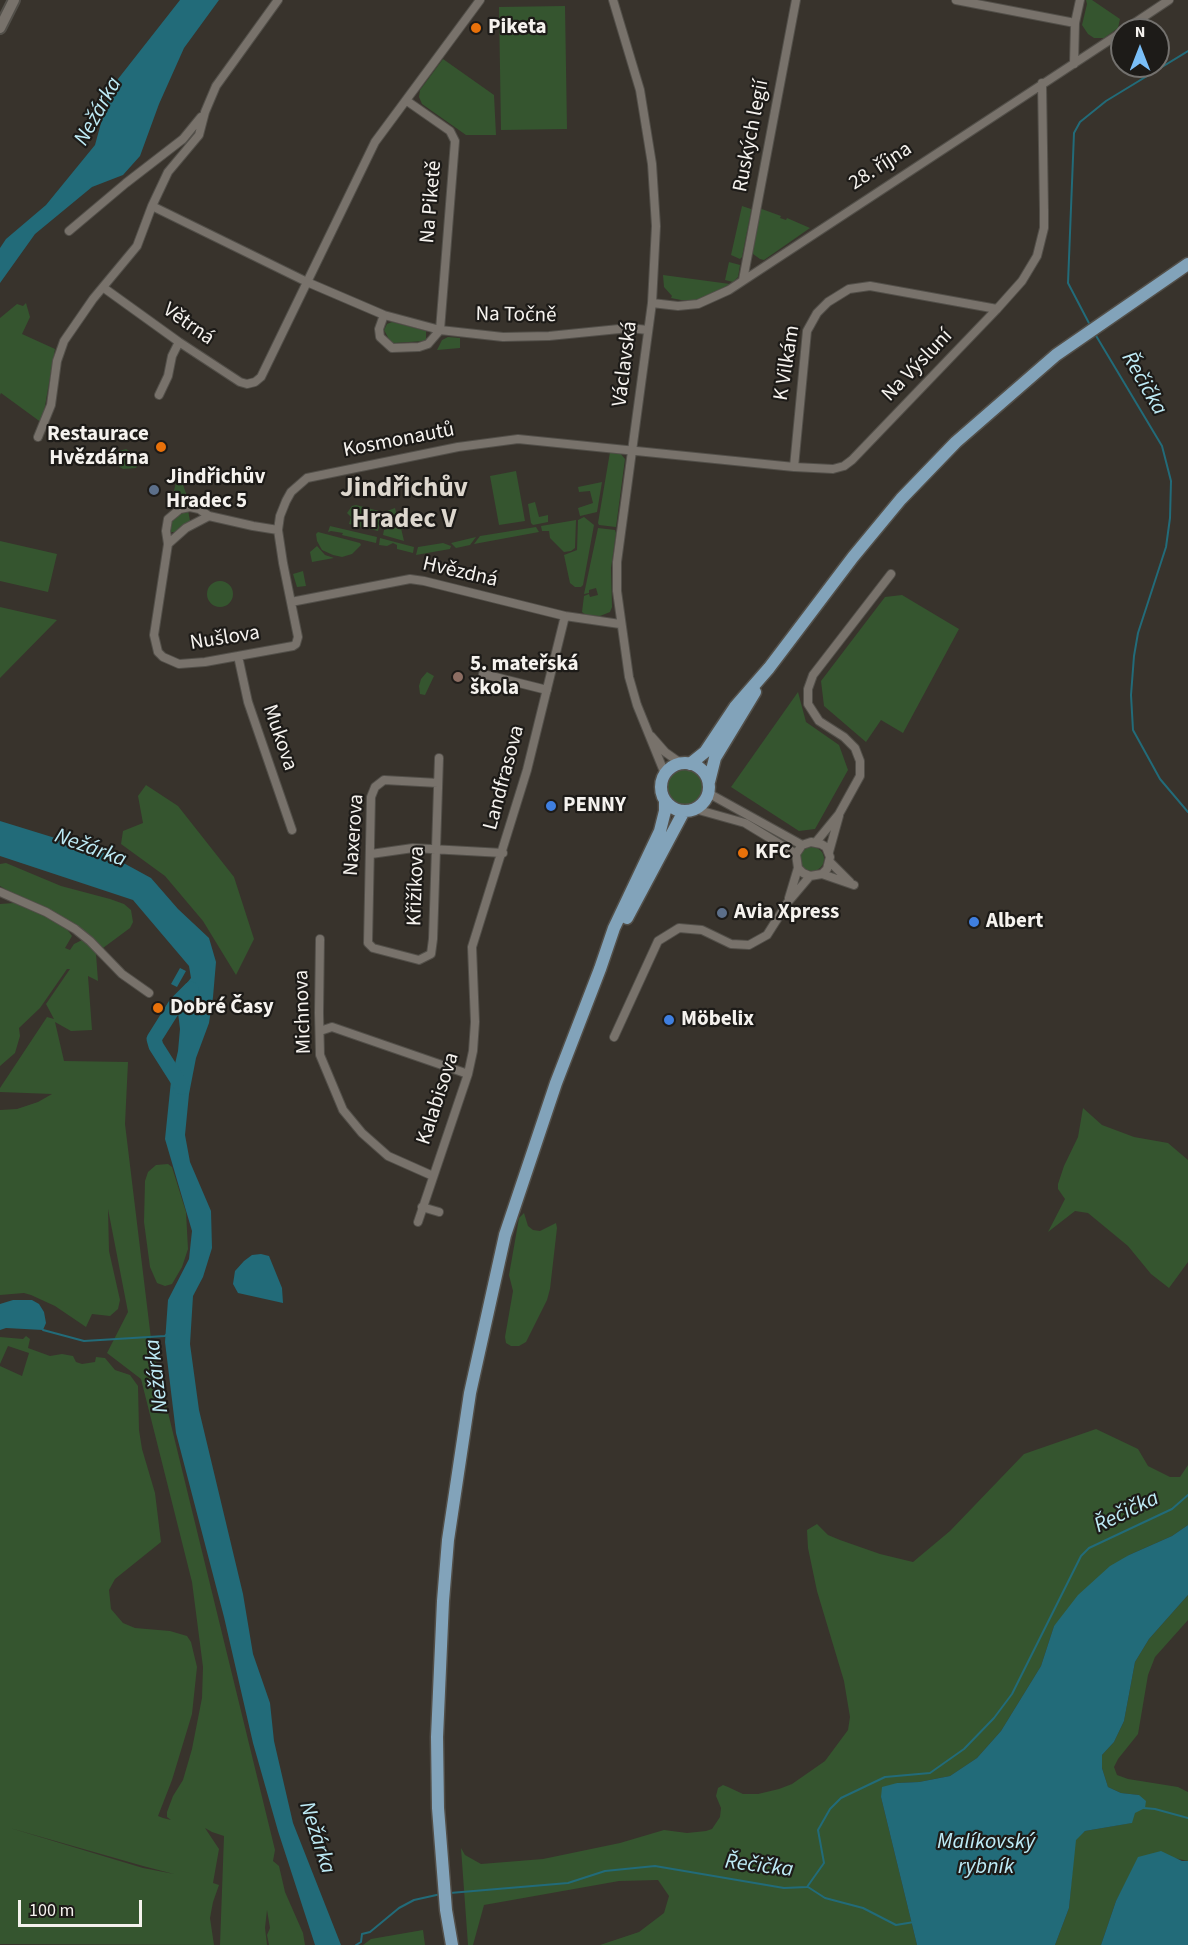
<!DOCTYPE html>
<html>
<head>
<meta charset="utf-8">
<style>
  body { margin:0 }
  #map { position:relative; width:1188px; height:1945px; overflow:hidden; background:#38332c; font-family:"Source Sans 3",sans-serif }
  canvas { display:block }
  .north { position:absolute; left:1110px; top:18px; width:60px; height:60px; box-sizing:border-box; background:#1d1b18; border:2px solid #73716e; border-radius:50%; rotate:0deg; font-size:16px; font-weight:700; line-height:24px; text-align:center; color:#f5f2ee }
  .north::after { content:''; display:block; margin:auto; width:21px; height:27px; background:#7abff8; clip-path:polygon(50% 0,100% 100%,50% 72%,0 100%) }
  .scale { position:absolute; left:18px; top:1900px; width:124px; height:27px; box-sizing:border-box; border:3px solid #f5f2ee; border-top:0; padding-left:8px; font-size:18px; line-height:21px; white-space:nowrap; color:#f5f2ee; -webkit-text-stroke:4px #1d1b18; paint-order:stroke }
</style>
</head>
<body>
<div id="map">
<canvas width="1188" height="1945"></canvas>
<div class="north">N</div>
<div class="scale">100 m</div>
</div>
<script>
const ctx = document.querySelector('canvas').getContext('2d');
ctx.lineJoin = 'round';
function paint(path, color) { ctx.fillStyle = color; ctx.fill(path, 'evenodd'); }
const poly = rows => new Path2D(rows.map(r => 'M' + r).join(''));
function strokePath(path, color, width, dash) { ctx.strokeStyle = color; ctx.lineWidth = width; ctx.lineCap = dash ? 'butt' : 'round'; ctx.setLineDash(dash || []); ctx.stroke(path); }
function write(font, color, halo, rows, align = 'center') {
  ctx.font = font + ' "Source Sans 3",sans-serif'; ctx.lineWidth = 4.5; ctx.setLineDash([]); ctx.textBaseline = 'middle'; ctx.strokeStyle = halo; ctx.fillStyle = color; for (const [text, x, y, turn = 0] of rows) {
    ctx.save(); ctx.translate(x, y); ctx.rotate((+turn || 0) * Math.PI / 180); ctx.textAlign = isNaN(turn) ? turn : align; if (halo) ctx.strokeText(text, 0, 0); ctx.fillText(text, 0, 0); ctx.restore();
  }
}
const green = poly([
  [1086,0,1092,0,1120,19,1118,28,1104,38,1094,38,1088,34,1082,25,1087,4],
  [565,6,567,129,501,130,499,7],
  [443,59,494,95,496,135,466,135,422,104,419,97,420,90],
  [742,206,751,209,751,211,742,257,740,259,731,255],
  [759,208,781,216,780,218,786,220,787,218,810,228,764,260,760,259,753,254,753,250],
  [729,262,740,265,738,277,733,282,725,280],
  [663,275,730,284,700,300,681,300,671,298,672,296,664,287],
  [26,303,30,317,22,334,55,349,42,423,1,393,0,395,0,318,17,304,23,306],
  [392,322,426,331,426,339,424,341,394,343,390,341,384,330,387,324],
  [448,337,460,338,460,348,437,350,442,340],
  [126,449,137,455,139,463,136,468,123,469,114,463,113,455,115,452],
  [610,452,620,453,625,459,616,527,599,525,598,523],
  [516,471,525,521,499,525,490,476],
  [177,478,181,479,188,499,180,503,174,500,173,495],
  [602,482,597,512,580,516,578,508,593,503,590,491,579,492,578,487],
  [535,502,539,517,548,515,548,522,533,525,531,523,528,504],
  [356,505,379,511,382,514,378,531,349,524,351,517,347,513,352,506],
  [395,508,399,524,385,526,387,511],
  [188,510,190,521,176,532,171,532,169,529,173,519],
  [584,517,594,525,583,585,581,587,575,587,570,583,564,555,577,550,578,520],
  [576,520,575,548,571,551,564,552,550,538,549,531,542,531,541,526],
  [330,526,377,537,376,543,342,535,343,533,331,531,328,532],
  [398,527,401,528,404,541,383,535,384,530],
  [536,527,539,532,474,544,480,536],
  [598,528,615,530,616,533,611,568,612,607,610,612,600,616,586,615,582,612,584,596,589,594,590,597,598,595,596,588,589,590,589,593,584,594],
  [318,532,360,543,361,545,352,554,342,557,333,555,322,550,317,541,316,534],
  [476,537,470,545,456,548,451,543],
  [380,538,414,547,413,553,397,549,397,545,393,543,387,546,379,545],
  [0,541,57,554,48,592,0,581],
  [443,543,451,546,450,549,416,555,418,547],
  [317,546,325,555,334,558,312,562,310,552],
  [303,571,306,586,297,587,293,574],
  '207 594a13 13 0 1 1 26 0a13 13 0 1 1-26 0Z',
  [902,595,959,629,903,733,881,720,866,742,824,706,821,681,885,597],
  [0,607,57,620,0,678],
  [427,672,434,676,425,695,420,694,419,686,421,679],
  [798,692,806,722,839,745,848,770,815,829,799,831,731,787],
  '667 787a18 18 0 1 1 36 0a18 18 0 1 1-36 0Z',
  [146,785,178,806,234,877,254,939,236,975,203,921,165,876,121,844,123,831,143,823,138,796],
  '800 859a12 12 0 1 1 24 0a12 12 0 1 1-24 0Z',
  [6,863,61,886,110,899,124,904,131,910,133,922,130,928,103,948,86,934,54,912,13,894,0,886,0,864],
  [14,903,50,918,67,929,72,936,65,948,70,950,74,944,84,939,93,947,96,954,98,981,88,976,92,1030,71,1031,55,1022,64,1061,128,1062,125,1124,152,1347,275,1850,273,1861,279,1866,285,1892,303,1933,305,1945,269,1945,267,1935,270,1928,267,1910,265,1928,267,1945,220,1945,224,1836,212,1832,205,1828,219,1849,213,1883,219,1885,213,1902,210,1918,214,1945,0,1944,0,1366,22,1376,29,1353,8,1346,0,1364,0,1337,23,1339,26,1336,30,1339,28,1348,50,1356,62,1354,73,1356,76,1362,82,1364,95,1362,96,1357,105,1358,115,1370,130,1375,138,1386,139,1430,142,1449,155,1493,161,1542,115,1579,109,1590,111,1609,123,1623,135,1628,170,1631,187,1636,191,1642,197,1667,192,1714,172,1780,158,1816,163,1818,171,1820,167,1817,167,1812,173,1796,183,1780,192,1749,202,1698,203,1667,192,1582,141,1379,107,1353,128,1312,108,1209,109,1251,120,1300,118,1309,110,1316,92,1314,86,1327,55,1306,31,1295,24,1293,0,1295,0,1110,17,1109,38,1102,52,1094,0,1092,0,1088,47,1017,54,1019,46,1004,70,969,67,969,40,1008,19,1028,20,1036,15,1053,0,1066,0,904],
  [10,1828,143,1866,174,1874,143,1868],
  [1083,1108,1102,1125,1134,1137,1168,1143,1188,1160,1188,1262,1169,1288,1151,1274,1128,1246,1088,1213,1075,1211,1048,1232,1065,1199,1058,1189,1058,1184,1064,1166,1078,1137],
  [168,1164,172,1167,186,1212,188,1249,182,1267,172,1284,165,1286,157,1283,150,1267,144,1222,145,1181,148,1172,156,1165],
  [524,1213,528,1226,533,1230,540,1231,556,1223,557,1228,550,1289,547,1300,526,1342,519,1346,511,1346,506,1343,505,1337,513,1291,509,1275,519,1218],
  [1096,1429,1138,1449,1148,1466,1170,1477,1180,1477,1188,1465,1188,1525,1172,1536,1129,1555,1054,1626,1041,1666,1001,1731,977,1758,950,1776,919,1782,897,1783,881,1797,917,1945,600,1945,639,1932,664,1913,669,1896,658,1880,619,1881,484,1905,473,1945,468,1945,461,1848,465,1855,481,1864,543,1859,620,1843,664,1830,687,1833,706,1831,712,1829,720,1817,721,1808,716,1796,718,1788,723,1785,728,1787,743,1794,758,1794,779,1789,792,1784,825,1761,848,1730,850,1717,844,1681,817,1591,808,1548,807,1530,817,1524,828,1535,840,1540,880,1554,913,1562,950,1531,1024,1454],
  [1188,1595,1188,1620,1155,1657,1148,1675,1138,1734,1118,1759,1114,1767,1117,1775,1128,1779,1178,1787,1188,1792,1188,1861,1174,1858,1132,1872,1116,1901,1101,1945,1055,1945,1069,1908,1075,1840,1085,1831,1131,1823,1139,1795,1121,1793,1108,1787,1102,1768,1102,1755,1114,1742,1124,1721,1135,1662,1149,1639],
  [423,1930,425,1945,363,1945,371,1939]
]);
const water = poly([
  [180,0,219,0,184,48,159,104,140,156,123,175,92,187,35,234,0,283,0,248,6,239,46,205,95,145,101,123,98,119,118,79],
  [0,821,107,854,151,878,178,909,209,938,216,962,213,997,209,1023,196,1058,189,1094,185,1135,190,1162,211,1211,212,1248,203,1277,193,1296,190,1344,199,1410,243,1594,253,1654,270,1703,274,1741,293,1823,341,1945,315,1945,278,1831,253,1743,224,1617,176,1433,165,1342,168,1300,189,1259,192,1231,165,1139,171,1081,178,1051,180,1029,176,996,191,978,189,966,133,900,0,856],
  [180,968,186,971,177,987,171,984],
  [261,1254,269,1256,282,1288,283,1303,238,1293,233,1284,235,1271,244,1261,252,1255],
  [13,1300,32,1300,39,1304,44,1312,46,1323,43,1330,6,1328,0,1330,0,1304],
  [1188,1525,1188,1595,1149,1639,1135,1662,1124,1721,1114,1742,1102,1755,1102,1768,1108,1787,1121,1793,1139,1795,1146,1801,1145,1808,1135,1813,1132,1823,1085,1831,1076,1840,1069,1908,1055,1945,917,1945,881,1797,882,1787,897,1783,919,1782,950,1776,977,1758,1001,1731,1041,1666,1054,1626,1078,1595,1110,1566,1129,1555,1172,1536],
  [1161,1851,1182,1861,1188,1861,1188,1945,1101,1945,1116,1901,1138,1857]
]);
const stream = poly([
  [1091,327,1068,283,1074,133,1080,122,1106,101,1188,51],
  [1095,334,1162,446,1171,481,1170,518,1166,547,1138,633,1134,656,1131,695,1133,730,1160,779,1188,812],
  [43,1330,84,1341,165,1336,167,1334],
  [1144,1808,1155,1809,1188,1818],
  [808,1887,825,1898,863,1908,896,1925,914,1922],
  [450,1893,568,1883,605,1871,655,1866,784,1888,807,1887,824,1863,818,1830,830,1809,841,1798,885,1777,930,1773,964,1749,994,1718,1012,1694,1081,1556,1089,1548,1172,1509,1188,1495],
  [356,1945,361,1942,362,1934,370,1932,399,1908,414,1900,441,1894]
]);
const river = poly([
  [182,1087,156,1046,154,1039,176,1004,191,989]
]);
const street = poly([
  [613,0,640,90,652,164,656,226,652,303,617,562,617,591,629,677,637,705,665,774],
  [956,0,1075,23],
  [1124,30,1169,0],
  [1074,64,1075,23,1080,0],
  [152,206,307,282,384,315,440,330,503,337,549,336,629,328,648,330],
  [69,231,126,183,183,139,201,117],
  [743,280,796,0],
  [104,288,179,342,240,382,247,384,255,382,261,377,375,142,480,0],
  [652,303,678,306,698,304,729,290,1122,32],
  [384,315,379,329,380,337,392,348,419,347,428,344,440,330,455,141,450,131,407,101],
  [159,395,168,376,172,356,179,342],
  [38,437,51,405,57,361,64,341,93,299,137,246,152,206,168,172,199,135,205,112,216,86,278,0],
  [794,467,807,331,817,313,828,302,849,289,870,286,997,309],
  [278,530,253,526,209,516,199,509,190,507,180,509,168,519,166,531,168,544,154,635,158,652,163,657,179,664,205,662,293,646,296,644,298,637,283,563,278,530,280,516,286,501,291,492,307,478,458,447,518,439,794,467,833,469,844,466,852,460,997,309,1022,281,1037,256,1044,228,1044,211,1042,83],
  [168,544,186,528,209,516],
  [291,602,410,579,424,581,565,616,620,624],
  [238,656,248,702,292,830],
  [483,674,547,690],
  [651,736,665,752,682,764],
  [438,783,384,780,375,787,371,797,368,943,373,948,419,960,431,954,433,939,439,758],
  [708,793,802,845,811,842,821,844,826,847,830,857,827,869,822,874,810,876,803,873,798,868,796,854,802,845],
  [695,809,745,823,796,854],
  [816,842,839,814,860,776,860,761,855,748,844,737,819,721,808,704,808,689,813,675,891,574],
  [829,852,839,816],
  [371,854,413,848,503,853],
  [830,862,850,882],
  [822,874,854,885],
  [0,892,46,912,75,929,90,941,122,974,149,993],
  [789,898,798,868],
  [320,939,319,1013,320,1055,343,1110,362,1133,388,1156,433,1176],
  [320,1031,332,1027,468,1074],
  [614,1037,658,941,679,928,702,930,731,944,749,945,767,935,788,902,810,876],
  [422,1207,439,1212],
  [418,1222,468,1074,473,1051,475,1022,472,947,527,770,565,616]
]);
const secondary = poly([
  [0,28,14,0]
]);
const primary = poly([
  '661 787a24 24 0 1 1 48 0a24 24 0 1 1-48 0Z',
  [690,764,705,752,735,707,769,668,853,557,901,499,956,442,1056,355,1188,264],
  [709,782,715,758,755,692],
  [627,918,684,811],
  [452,1945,446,1910,438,1808,437,1737,443,1601,448,1540,470,1393,505,1235,556,1083,600,969,614,928,660,831,665,811,665,801]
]);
const markers = [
  [476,28,6,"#e8710a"],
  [161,447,6,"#e8710a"],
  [154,490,6,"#5c6f8a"],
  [458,677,6,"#8d6e63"],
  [551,806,6,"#3f7fe0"],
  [743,853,6,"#e8710a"],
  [722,913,6,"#5c6f8a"],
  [974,922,6,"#3f7fe0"],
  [158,1008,6,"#e8710a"],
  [669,1020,6,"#3f7fe0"]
];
const poiNames = [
  ["Piketa",488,28],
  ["Restaurace",149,435,"right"],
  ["Hvězdárna",149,459,"right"],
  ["Jindřichův",166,478],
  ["Hradec 5",166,502],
  ["5. mateřská",470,665],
  ["škola",470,689],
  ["PENNY",563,806],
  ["KFC",755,853],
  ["Avia Xpress",734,913],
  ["Albert",986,922],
  ["Dobré Časy",170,1008],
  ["Möbelix",681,1020]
];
const streetNames = [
  ["Ruských legií",752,136,-79],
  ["28. října",881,167,-33],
  ["Na Piketě",432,202,-85],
  ["Na Točně",516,316,1],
  ["Větrná",188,325,35],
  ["K Vilkám",788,363,-81],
  ["Václavská",626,364,-83],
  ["Na Výsluní",918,366,-46],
  ["Kosmonautů",399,441,-11],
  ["Hvězdná",460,573,13],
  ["Nušlova",225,639,-9],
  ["Mukova",279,738,71],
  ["Landfrasova",505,778,-75],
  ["Naxerova",355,835,-86],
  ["Křižíkova",417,886,-88],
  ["Michnova",304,1012,-92],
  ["Kalabisova",439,1099,-72]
];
const waterNames = [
  ["Nežárka",99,112,-61],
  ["Řečička",1143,384,60],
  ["Nežárka",90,849,20],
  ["Nežárka",158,1376,-97],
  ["Řečička",1127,1513,-26],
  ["Nežárka",316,1838,72],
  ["Malíkovský",986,1843],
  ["rybník",986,1868],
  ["Řečička",759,1867,7]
];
const districtNames = [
  ["Jindřichův",404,490],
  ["Hradec V",404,521]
];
paint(green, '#35552f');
paint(water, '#226b79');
strokePath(stream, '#226b79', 2);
strokePath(river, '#226b79', 15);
strokePath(street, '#524f49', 10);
strokePath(secondary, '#524f49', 14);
strokePath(primary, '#524f49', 15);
strokePath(street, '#78726b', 8);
strokePath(secondary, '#78726b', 10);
strokePath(primary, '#82a3ba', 12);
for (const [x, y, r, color] of markers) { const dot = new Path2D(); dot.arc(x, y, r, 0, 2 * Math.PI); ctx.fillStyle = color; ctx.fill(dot); strokePath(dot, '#1d1b18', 2); }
write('bold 21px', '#f5f2ee', '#1d1b18', poiNames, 'left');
write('21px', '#f5f2ee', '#1d1b18', streetNames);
write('italic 22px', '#beebf6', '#1d1b18', waterNames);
write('bold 27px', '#ddd7ce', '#1d1b18', districtNames);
</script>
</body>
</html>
